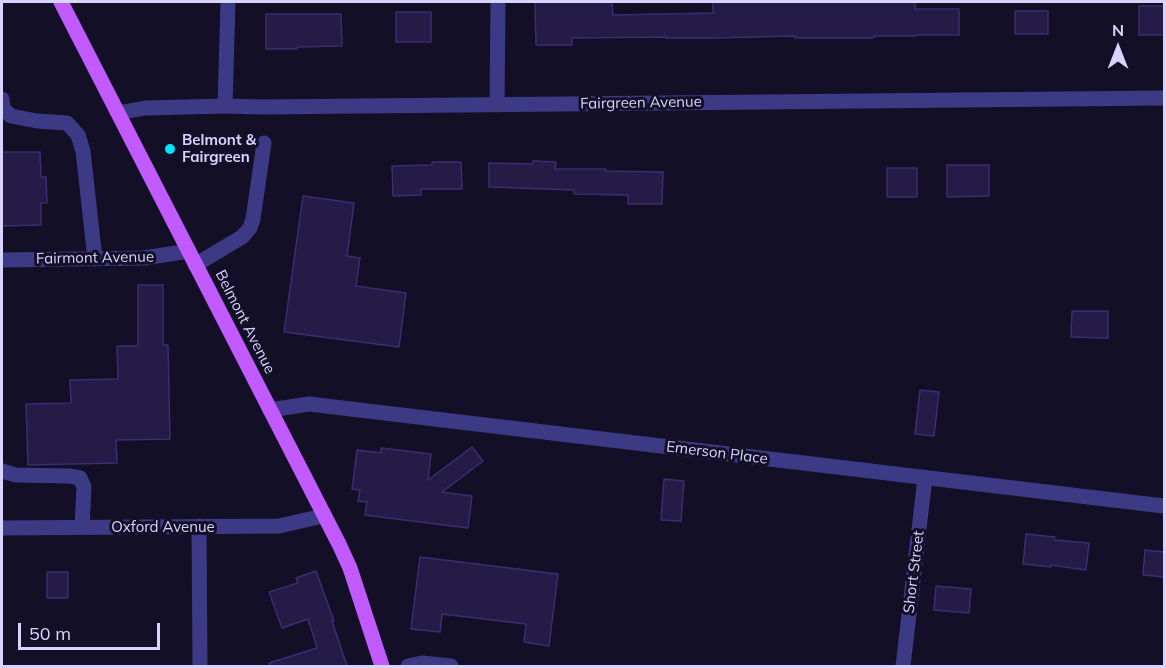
<!DOCTYPE html>
<html>
<head>
<meta charset="utf-8">
<style>
  body { margin:0 }
  #map { position:relative; width:1166px; height:668px; overflow:hidden; background:#130f26; font-family:Mulish,sans-serif }
  canvas { display:block }
  .frame { position:absolute; inset:0; border:3px solid #d9d4ff; pointer-events:none }
  .north { position:absolute; left:1088px; top:18px; width:60px; height:60px; -webkit-text-stroke:4px #130f26; paint-order:stroke; rotate:0deg; font-size:16px; font-weight:700; line-height:24px; text-align:center; color:#d9d4ff }
  .north::after { content:''; display:block; margin:auto; width:21px; height:27px; background:#d9d4ff; clip-path:polygon(50% 0,100% 100%,50% 72%,0 100%) }
  .scale { position:absolute; left:18px; top:623px; width:142px; height:27px; box-sizing:border-box; border:3px solid #d9d4ff; border-top:0; padding-left:8px; font-size:18px; line-height:21px; white-space:nowrap; color:#d9d4ff; -webkit-text-stroke:4px #130f26; paint-order:stroke }
</style>
</head>
<body>
<div id="map">
<canvas width="1166" height="668"></canvas>
<div class="frame"></div>
<div class="north">N</div>
<div class="scale">50 m</div>
</div>
<script>
const ctx = document.querySelector('canvas').getContext('2d');
ctx.lineJoin = 'round';
function paint(path, color) { ctx.fillStyle = color; ctx.fill(path, 'evenodd'); }
const poly = rows => new Path2D(rows.map(r => 'M' + r).join(''));
function strokePath(path, color, width, dash) { ctx.strokeStyle = color; ctx.lineWidth = width; ctx.lineCap = dash ? 'butt' : 'round'; ctx.setLineDash(dash || []); ctx.stroke(path); }
function write(font, color, halo, rows, align = 'center') {
  ctx.font = font + ' Mulish,sans-serif'; ctx.lineWidth = 6; ctx.setLineDash([]); ctx.textBaseline = 'middle'; ctx.strokeStyle = halo; ctx.fillStyle = color; for (const [text, x, y, turn = 0] of rows) {
    ctx.save(); ctx.translate(x, y); ctx.rotate((+turn || 0) * Math.PI / 180); ctx.textAlign = isNaN(turn) ? turn : align; if (halo) ctx.strokeText(text, 0, 0); ctx.fillText(text, 0, 0); ctx.restore();
  }
}
const building = poly([
  [535,2,612,2,613,15,713,13,713,2,915,2,915,9,959,9,959,35,915,35,915,36,874,36,874,38,795,38,795,36,713,38,666,38,666,37,572,38,572,45,536,45,535,2],
  [1139,6,1164,6,1164,35,1139,35,1139,6],
  [1015,11,1048,11,1048,34,1015,34,1015,11],
  [396,12,431,12,431,42,396,42,396,12],
  [266,14,341,14,342,46,297,47,297,49,266,49,266,14],
  [2,152,40,152,41,177,46,177,47,203,41,203,41,225,2,226,2,152],
  [533,161,556,162,555,169,606,169,606,171,663,172,662,204,628,204,628,195,574,194,574,190,489,187,489,163,533,164,533,161],
  [432,162,461,162,462,189,421,189,421,195,393,196,392,166,432,165,432,162],
  [947,165,989,165,989,196,947,197,947,165],
  [887,168,917,168,917,197,887,197,887,168],
  [303,196,354,203,347,256,360,258,356,286,406,293,399,347,284,332,303,196],
  [138,285,163,285,163,345,168,345,170,439,116,440,117,463,28,465,26,404,71,403,70,380,118,379,117,346,138,346,138,285],
  [1072,311,1108,311,1108,338,1071,337,1072,311],
  [920,390,939,392,934,436,915,434,920,390],
  [472,447,483,461,442,492,472,496,468,528,365,515,367,502,358,501,360,490,352,489,357,450,381,453,381,448,431,454,428,480,472,447],
  [664,479,684,481,681,521,661,520,664,479],
  [1026,534,1055,537,1054,540,1089,543,1086,570,1051,565,1051,567,1023,564,1026,534],
  [1145,550,1164,552,1164,577,1143,575,1145,550],
  [420,557,558,574,549,646,524,642,526,624,442,614,440,632,411,629,420,557],
  [316,571,334,621,332,621,347,666,270,666,269,663,317,648,308,619,282,628,269,592,298,583,296,578,316,571],
  [47,572,68,572,68,598,47,598,47,572],
  [936,586,971,589,969,613,934,610,936,586]
]);
const minor = poly([
  [2,99,3,109,11,116,37,121,67,123,78,135,83,151,95,259],
  [497,105,498,2],
  [225,106,228,2],
  [118,113,145,108,225,106,261,107,1164,98],
  [2,260,144,258,189,251],
  [195,265,242,237,250,228,253,219,264,143],
  [270,410,309,404,1164,506],
  [2,471,16,475,69,476,80,478,84,487,82,527],
  [199,526,200,666],
  [2,528,279,526,323,516],
  [408,666,422,663,451,666],
  [903,666,925,478]
]);
const major = poly([
  [61,2,339,544,350,568,382,666]
]);
const markers = [
  [170,149,6,"#00e5ff"]
];
const streetNames = [
  ["Fairgreen Avenue",641,103,-1],
  ["Fairmont Avenue",95,258,-1],
  ["Belmont Avenue",245,322,63],
  ["Emerson Place",717,453,7],
  ["Oxford Avenue",163,527],
  ["Short Street",914,572,-83]
];
const poiNames = [
  ["Belmont &",182,140],
  ["Fairgreen",182,157]
];
paint(building, '#241b47');
strokePath(building, '#3b2d73', 1.5);
strokePath(minor, '#3d3a85', 15);
strokePath(major, '#c25bff', 15);
for (const [x, y, r, color] of markers) { const dot = new Path2D(); dot.arc(x, y, r, 0, 2 * Math.PI); ctx.fillStyle = color; ctx.fill(dot); strokePath(dot, '#130f26', 2); }
write('15px', '#d9d4ff', '#130f26', streetNames);
write('bold 15px', '#d9d4ff', '#130f26', poiNames, 'left');
</script>
</body>
</html>
